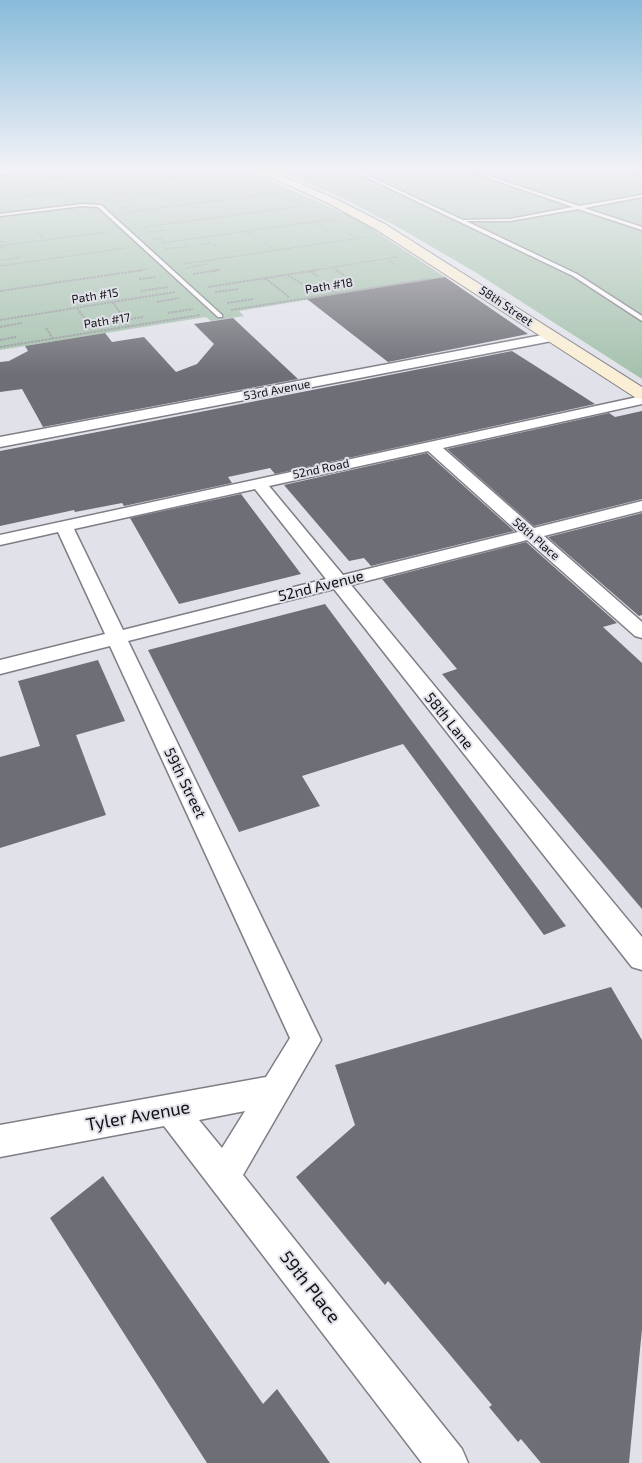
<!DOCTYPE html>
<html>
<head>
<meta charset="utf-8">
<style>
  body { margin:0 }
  canvas { display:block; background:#e1e1ea }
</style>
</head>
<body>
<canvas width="642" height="1463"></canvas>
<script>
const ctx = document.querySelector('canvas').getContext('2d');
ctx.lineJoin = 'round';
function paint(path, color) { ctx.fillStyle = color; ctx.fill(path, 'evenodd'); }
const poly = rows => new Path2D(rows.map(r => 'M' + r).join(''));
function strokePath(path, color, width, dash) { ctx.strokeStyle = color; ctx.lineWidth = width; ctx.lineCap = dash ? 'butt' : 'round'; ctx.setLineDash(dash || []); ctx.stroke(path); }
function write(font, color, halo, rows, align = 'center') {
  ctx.font = font + ' "Exo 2",sans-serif'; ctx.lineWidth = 4; ctx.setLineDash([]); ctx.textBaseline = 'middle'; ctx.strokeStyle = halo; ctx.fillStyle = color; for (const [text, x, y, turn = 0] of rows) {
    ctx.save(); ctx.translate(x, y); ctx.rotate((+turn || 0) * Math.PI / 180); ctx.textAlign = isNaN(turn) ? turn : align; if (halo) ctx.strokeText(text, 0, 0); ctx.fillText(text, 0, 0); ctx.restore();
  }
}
const green = poly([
  [30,170,247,170,357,219,445,277,239,311,244,316,211,321,206,317,0,350,0,176],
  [277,170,642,170,642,379,475,272,398,227,340,197]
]);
const building = poly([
  [445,277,528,334,388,362,307,299],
  [233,318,298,379,43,427,22,389,0,392,0,362,9,361,28,351,25,346,105,333,112,342,144,337,176,372,197,364,214,344,194,324],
  [512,351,595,404,275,474,270,468,228,477,232,483,124,506,122,503,75,512,74,510,0,526,0,451],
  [642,411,642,499,534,526,447,449,609,413,615,417],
  [427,453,514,531,371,566,364,558,349,561,284,485],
  [241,494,301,574,179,604,130,518],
  [642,513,642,615,639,616,548,537],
  [526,542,617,623,603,627,642,663,642,909,442,674,457,669,382,579],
  [325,604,414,724,566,926,544,935,403,744,302,776,320,806,239,832,148,650],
  [98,660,125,721,76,735,106,815,0,848,0,757,40,746,18,681],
  [611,987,642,1040,642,1329,629,1463,541,1463,521,1439,518,1442,489,1407,492,1405,388,1281,385,1285,296,1177,355,1125,335,1065],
  [103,1176,263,1404,277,1389,330,1463,207,1463,50,1218]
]);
const pathFar1 = poly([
  [61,170,81,188],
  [64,172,83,170],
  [44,178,114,170],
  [70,178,87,176],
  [77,184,96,182],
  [80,187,228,170],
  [84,190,192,178],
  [240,192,248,197],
  [106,195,156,189],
  [109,198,252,181],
  [0,199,82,189],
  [114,202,133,199],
  [121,208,131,207],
  [127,212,277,193],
  [314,222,330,232],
  [143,227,305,206],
  [247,231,259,241],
  [344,231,357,238],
  [38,232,43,240],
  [148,232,165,230],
  [205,238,218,248],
  [154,239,164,238],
  [0,242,5,242],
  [162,243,334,219],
  [265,243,275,250],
  [199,245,210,243],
  [0,246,107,232],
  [0,248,7,247],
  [166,249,189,246],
  [1,260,22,257],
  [388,260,396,265],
  [184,264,366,237],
  [0,266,126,248],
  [186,268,208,264],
  [333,268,337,271],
  [135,271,148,269],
  [213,271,219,270],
  [309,271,397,257]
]);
const path = poly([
  [336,270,345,276],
  [310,271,317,276],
  [193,274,219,270],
  [288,275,302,284],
  [265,278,289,297],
  [139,279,156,277],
  [321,282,337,293],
  [208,287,317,270],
  [0,291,143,270],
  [141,291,168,287],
  [215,292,239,289],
  [112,302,121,313],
  [157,302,179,298],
  [227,303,253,299],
  [77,308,85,319],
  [231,310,430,279],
  [168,313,193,309],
  [118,315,129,327],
  [0,320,175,292],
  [106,323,143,317],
  [0,327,22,323],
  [46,328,53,339],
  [0,340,16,337],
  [0,347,200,315]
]);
const service = poly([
  [351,170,356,170,463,220,510,219,573,207,465,170,470,170,579,206,642,195,642,197,584,208,642,227,642,230,578,209,510,221,466,221,577,274,642,316,642,321,573,276,351,170],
  [629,170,642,172,642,174,630,171,629,170],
  [82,204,101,205,222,315,222,317,218,317,98,207,82,206,0,216,0,214,82,204]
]);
const minor = poly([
  [0,170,16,170,0,175,0,170],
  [553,333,557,334,559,337,557,340,0,447,0,437,553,333],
  [642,396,642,404,443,448,534,528,642,501,642,511,544,536,642,622,642,638,635,636,527,540,351,585,642,937,642,970,632,967,334,589,128,641,321,1040,243,1175,462,1449,468,1463,422,1463,164,1126,0,1157,0,1125,266,1077,290,1038,110,646,0,674,0,660,105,634,58,532,0,545,0,535,642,396],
  [428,451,518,532,343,575,269,486,428,451],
  [255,489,326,579,123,630,74,529,255,489],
  [245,1111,222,1148,199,1120,245,1111]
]);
const secondary = poly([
  [255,170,268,170,336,199,385,224,642,387,642,399,636,398,377,230,328,203,255,170]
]);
const farStreetnames = [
  ["Path #18",329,286,-9],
  ["Path #15",95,296,-9],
  ["58th Street",506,306,34],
  ["Path #17",107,321,-9],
  ["53rd Avenue",277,390,-11],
  ["52nd Road",321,469,-12],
  ["58th Place",536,539,41]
];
const streetNames = [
  ["52nd Avenue",321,586,-14],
  ["58th Lane",449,721,51],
  ["59th Street",185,783,64]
];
const nearStreetnames = [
  ["Tyler Avenue",138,1116,-10],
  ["59th Place",310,1287,52]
];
paint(green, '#a5c1ad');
paint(building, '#6e6e76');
strokePath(service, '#7f7e87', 3);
strokePath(minor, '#7f7e87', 3);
strokePath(secondary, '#7f7e87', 2);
strokePath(pathFar1, '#97979e', 1, [2, 1]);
strokePath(path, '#97979e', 2, [2.5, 1]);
paint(service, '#fff');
paint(minor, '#fff');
paint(secondary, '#faefd5');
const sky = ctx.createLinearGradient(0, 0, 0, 375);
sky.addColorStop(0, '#88bbda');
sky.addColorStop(0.45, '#f2f2f6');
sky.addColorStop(1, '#f2f2f600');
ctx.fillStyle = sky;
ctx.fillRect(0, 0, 642, 375);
write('12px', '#101013', '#e1e1ea', farStreetnames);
write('15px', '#101013', '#e1e1ea', streetNames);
write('18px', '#101013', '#e1e1ea', nearStreetnames);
</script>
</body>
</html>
